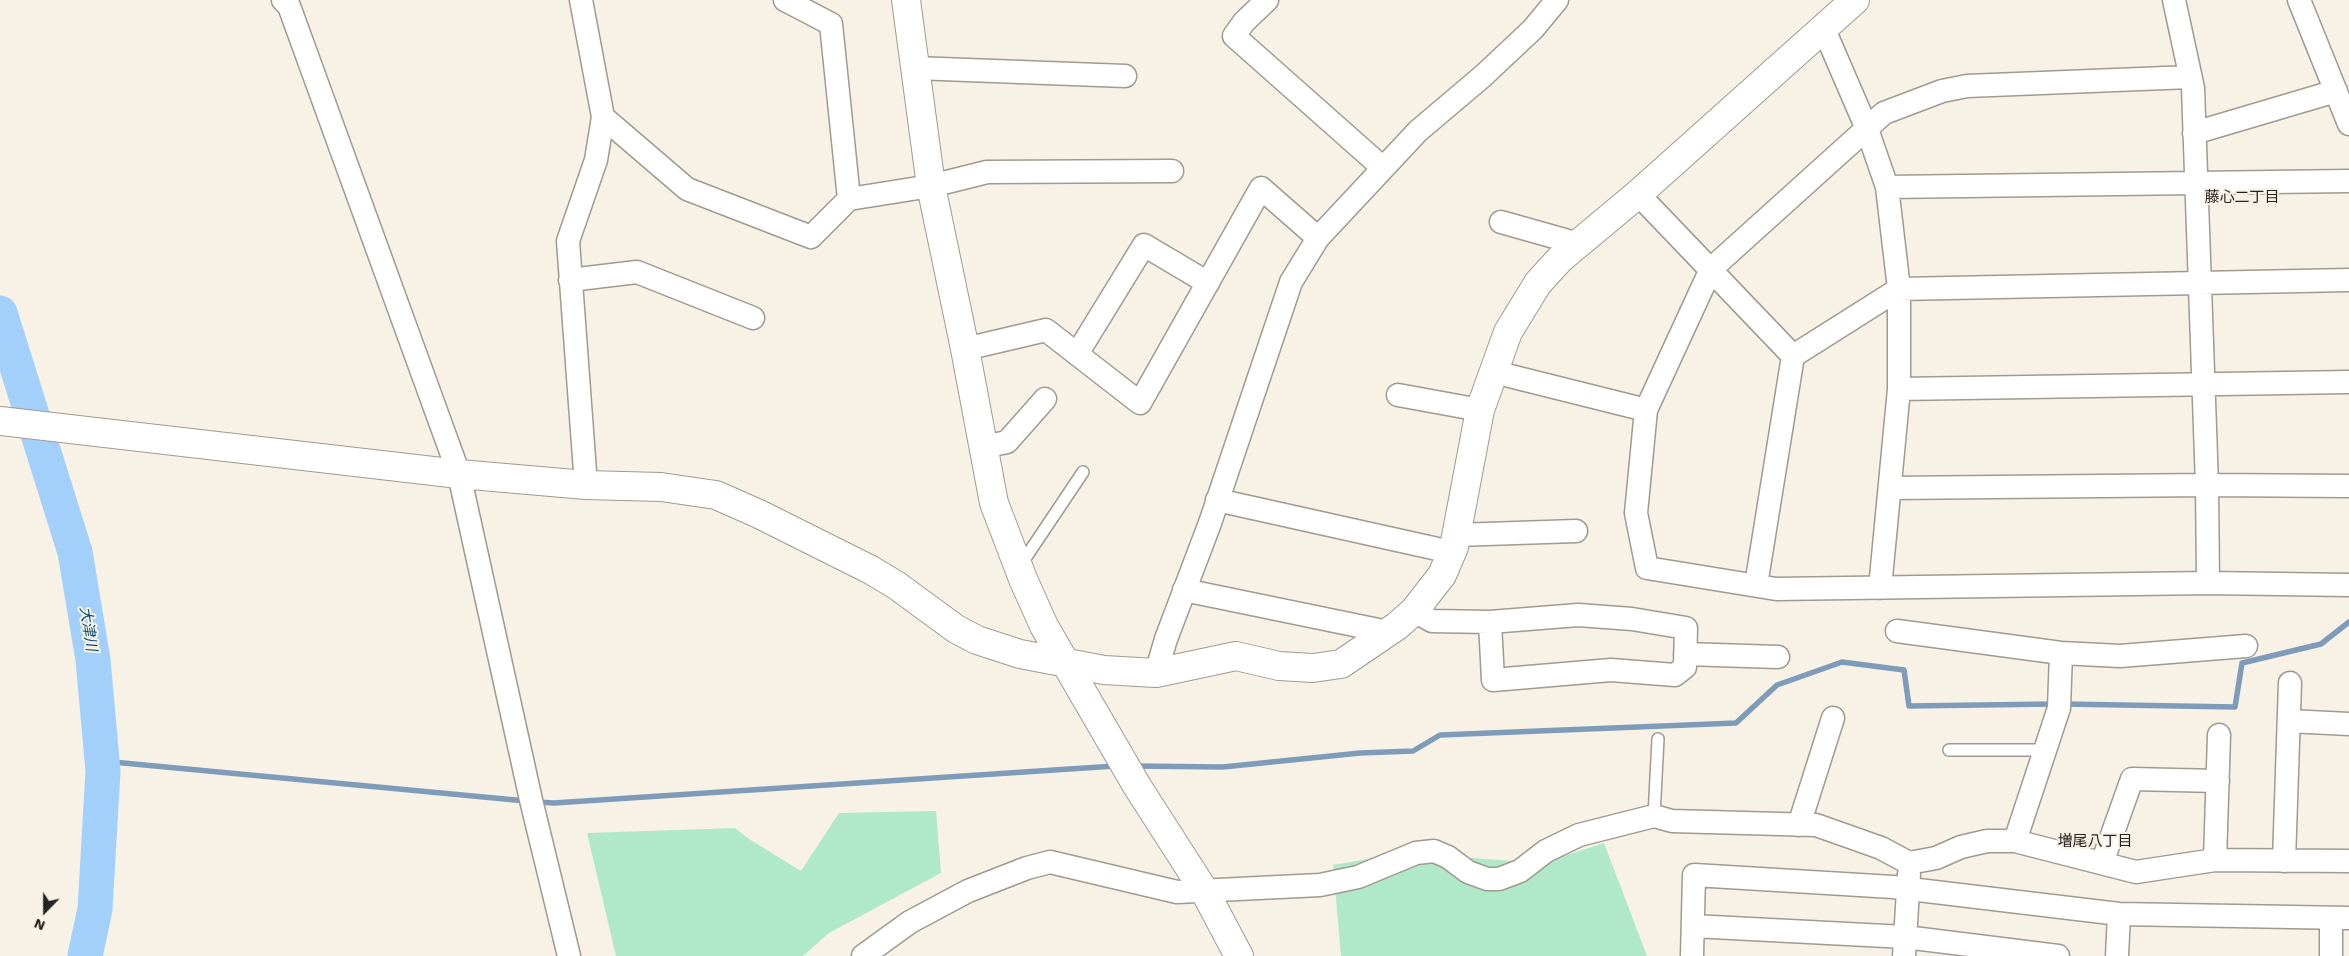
<!DOCTYPE html>
<html>
<head>
<meta charset="utf-8">
<style>
  body { margin:0 }
  #map { position:relative; width:2349px; height:956px; overflow:hidden; background:#f8f2e6; font-family:"Work Sans",sans-serif }
  canvas { display:block }
  .north { position:absolute; left:20px; top:886px; width:50px; height:50px; -webkit-text-stroke:4px #f8f2e6; paint-order:stroke; rotate:202deg; font-size:14px; font-weight:700; line-height:20px; text-align:center; color:#262420 }
  .north::after { content:''; display:block; margin:auto; width:18px; height:22px; background:#262420; clip-path:polygon(50% 0,100% 100%,50% 72%,0 100%) }
</style>
</head>
<body>
<div id="map">
<canvas width="2349" height="956"></canvas>
<div class="north">N</div>
</div>
<script>
const ctx = document.querySelector('canvas').getContext('2d');
ctx.lineJoin = 'round';
function paint(path, color) { ctx.fillStyle = color; ctx.fill(path, 'evenodd'); }
const poly = rows => new Path2D(rows.map(r => 'M' + r).join(''));
function strokePath(path, color, width, dash) { ctx.strokeStyle = color; ctx.lineWidth = width; ctx.lineCap = dash ? 'butt' : 'round'; ctx.setLineDash(dash || []); ctx.stroke(path); }
function write(font, color, halo, rows, align = 'center') {
  ctx.font = font + ' "Work Sans","Noto Sans JP",sans-serif'; ctx.lineWidth = 4; ctx.setLineDash([]); ctx.textBaseline = 'middle'; ctx.strokeStyle = halo; ctx.fillStyle = color; for (const [text, x, y, turn = 0] of rows) {
    ctx.save(); ctx.translate(x, y); ctx.rotate((+turn || 0) * Math.PI / 180); ctx.textAlign = isNaN(turn) ? turn : align; if (halo) ctx.strokeText(text, 0, 0); ctx.fillText(text, 0, 0); ctx.restore();
  }
}
const green = poly([
  [936,811,941,873,829,933,803,956,616,956,587,833,735,828,749,839,801,871,839,813],
  [1604,843,1647,956,1341,956,1333,865,1402,853,1542,863]
]);
const stream = poly([
  [2064,704,2235,707,2242,663,2321,644,2349,622],
  [102,761,526,801],
  [1134,766,1223,767,1360,753,1413,751,1440,735,1736,723,1777,685,1842,662,1904,670,1909,706,2054,704],
  [536,802,554,803,1115,766]
]);
const river = poly([
  [0,313,75,552,93,660,103,771,95,909,85,956]
]);
const service = poly([
  [1020,566,1083,472],
  [1949,750,2045,750],
  [1654,816,1658,739]
]);
const minor = poly([
  [283,0,289,6,459,474,531,800,569,956],
  [581,0,603,117,596,160,568,241,586,485],
  [785,0,831,24,849,199],
  [1267,0,1244,22,1234,36,1383,168],
  [2174,0,2193,88,2207,485,2208,583],
  [2299,0,2349,124],
  [1823,27,1867,129,1887,187,1899,289,1899,389,1880,588],
  [915,68,1125,76],
  [2190,77,1967,86,1942,91,1884,113,1711,269,1646,410,1636,513,1647,568,1776,589,2208,583,2349,585],
  [603,117,687,189,811,237,849,199,931,186,987,172,1172,171],
  [2194,133,2336,91],
  [1887,187,2349,181],
  [1638,194,1793,356],
  [1501,222,1579,244],
  [570,280,637,272,753,318],
  [965,349,1046,330,1140,403,1261,188,1318,238],
  [1077,354,1144,245,1208,283],
  [1494,372,1646,410],
  [1899,389,2349,382],
  [1398,395,1480,410],
  [983,447,1007,442,1045,399],
  [1890,488,2207,485,2349,486],
  [1217,500,1451,552],
  [1456,535,1576,531],
  [1756,585,1793,356,1899,289,2349,280],
  [1184,590,1388,632],
  [1414,611,1432,621,1490,622,1578,615,1632,619,1686,628,1685,667,1675,675,1611,670,1493,680,1490,622],
  [1897,631,2061,653,2120,656,2246,646],
  [1685,654,1778,657],
  [1156,673,1166,639,1210,523,1291,282,1318,238,1418,131,1483,76,1533,29,1557,0],
  [2289,721,2349,724],
  [1799,825,1833,718],
  [2015,841,2059,708,2061,653],
  [2215,860,2219,735],
  [2284,861,2290,683],
  [2102,863,2132,779,2218,781],
  [2331,918,2331,956],
  [1693,926,1905,937,2058,956],
  [863,956,910,922,968,891,1027,868,1050,862,1177,892,1320,885,1358,877,1416,853,1434,851,1448,857,1468,872,1487,879,1499,879,1520,871,1546,851,1579,835,1654,816,1672,821,1816,825,1881,848,1909,863,1936,858,1961,847,1987,841,2015,841,2136,872,2215,860,2349,861],
  [1692,956,1694,875,1893,887,2119,914,2349,918],
  [1904,956,1909,874],
  [2117,956,2119,914]
]);
const tertiary = poly([
  [906,0,931,186,965,349,994,503,1023,579,1044,626,1137,786,1205,892,1239,956],
  [0,421,459,474,586,485,661,487,716,495,759,514,871,570,896,585,956,629,977,640,1020,654,1104,670,1156,673,1236,656,1279,666,1313,668,1341,664,1397,626,1414,611,1442,575,1454,547,1480,410,1508,332,1538,283,1560,259,1638,194,1855,0]
]);
const neighbourhoodNames = [
  ["藤心二丁目",2242,198],
  ["増尾八丁目",2095,842]
];
const waterNames = [
  ["大津川",88,629,81]
];
paint(green, '#b0e8ca');
strokePath(stream, '#7e9cb9', 5.5);
strokePath(river, '#a3d0fa', 35);
strokePath(service, '#a09a90', 14);
strokePath(minor, '#a09a90', 25);
strokePath(tertiary, '#a09a90', 30);
strokePath(service, '#fff', 11);
strokePath(minor, '#fff', 22);
strokePath(tertiary, '#fff', 28);
write('15px', '#262420', '#f8f2e6', neighbourhoodNames);
write('italic 15px', '#004c7e', '#f8f2e6', waterNames);
</script>
</body>
</html>
